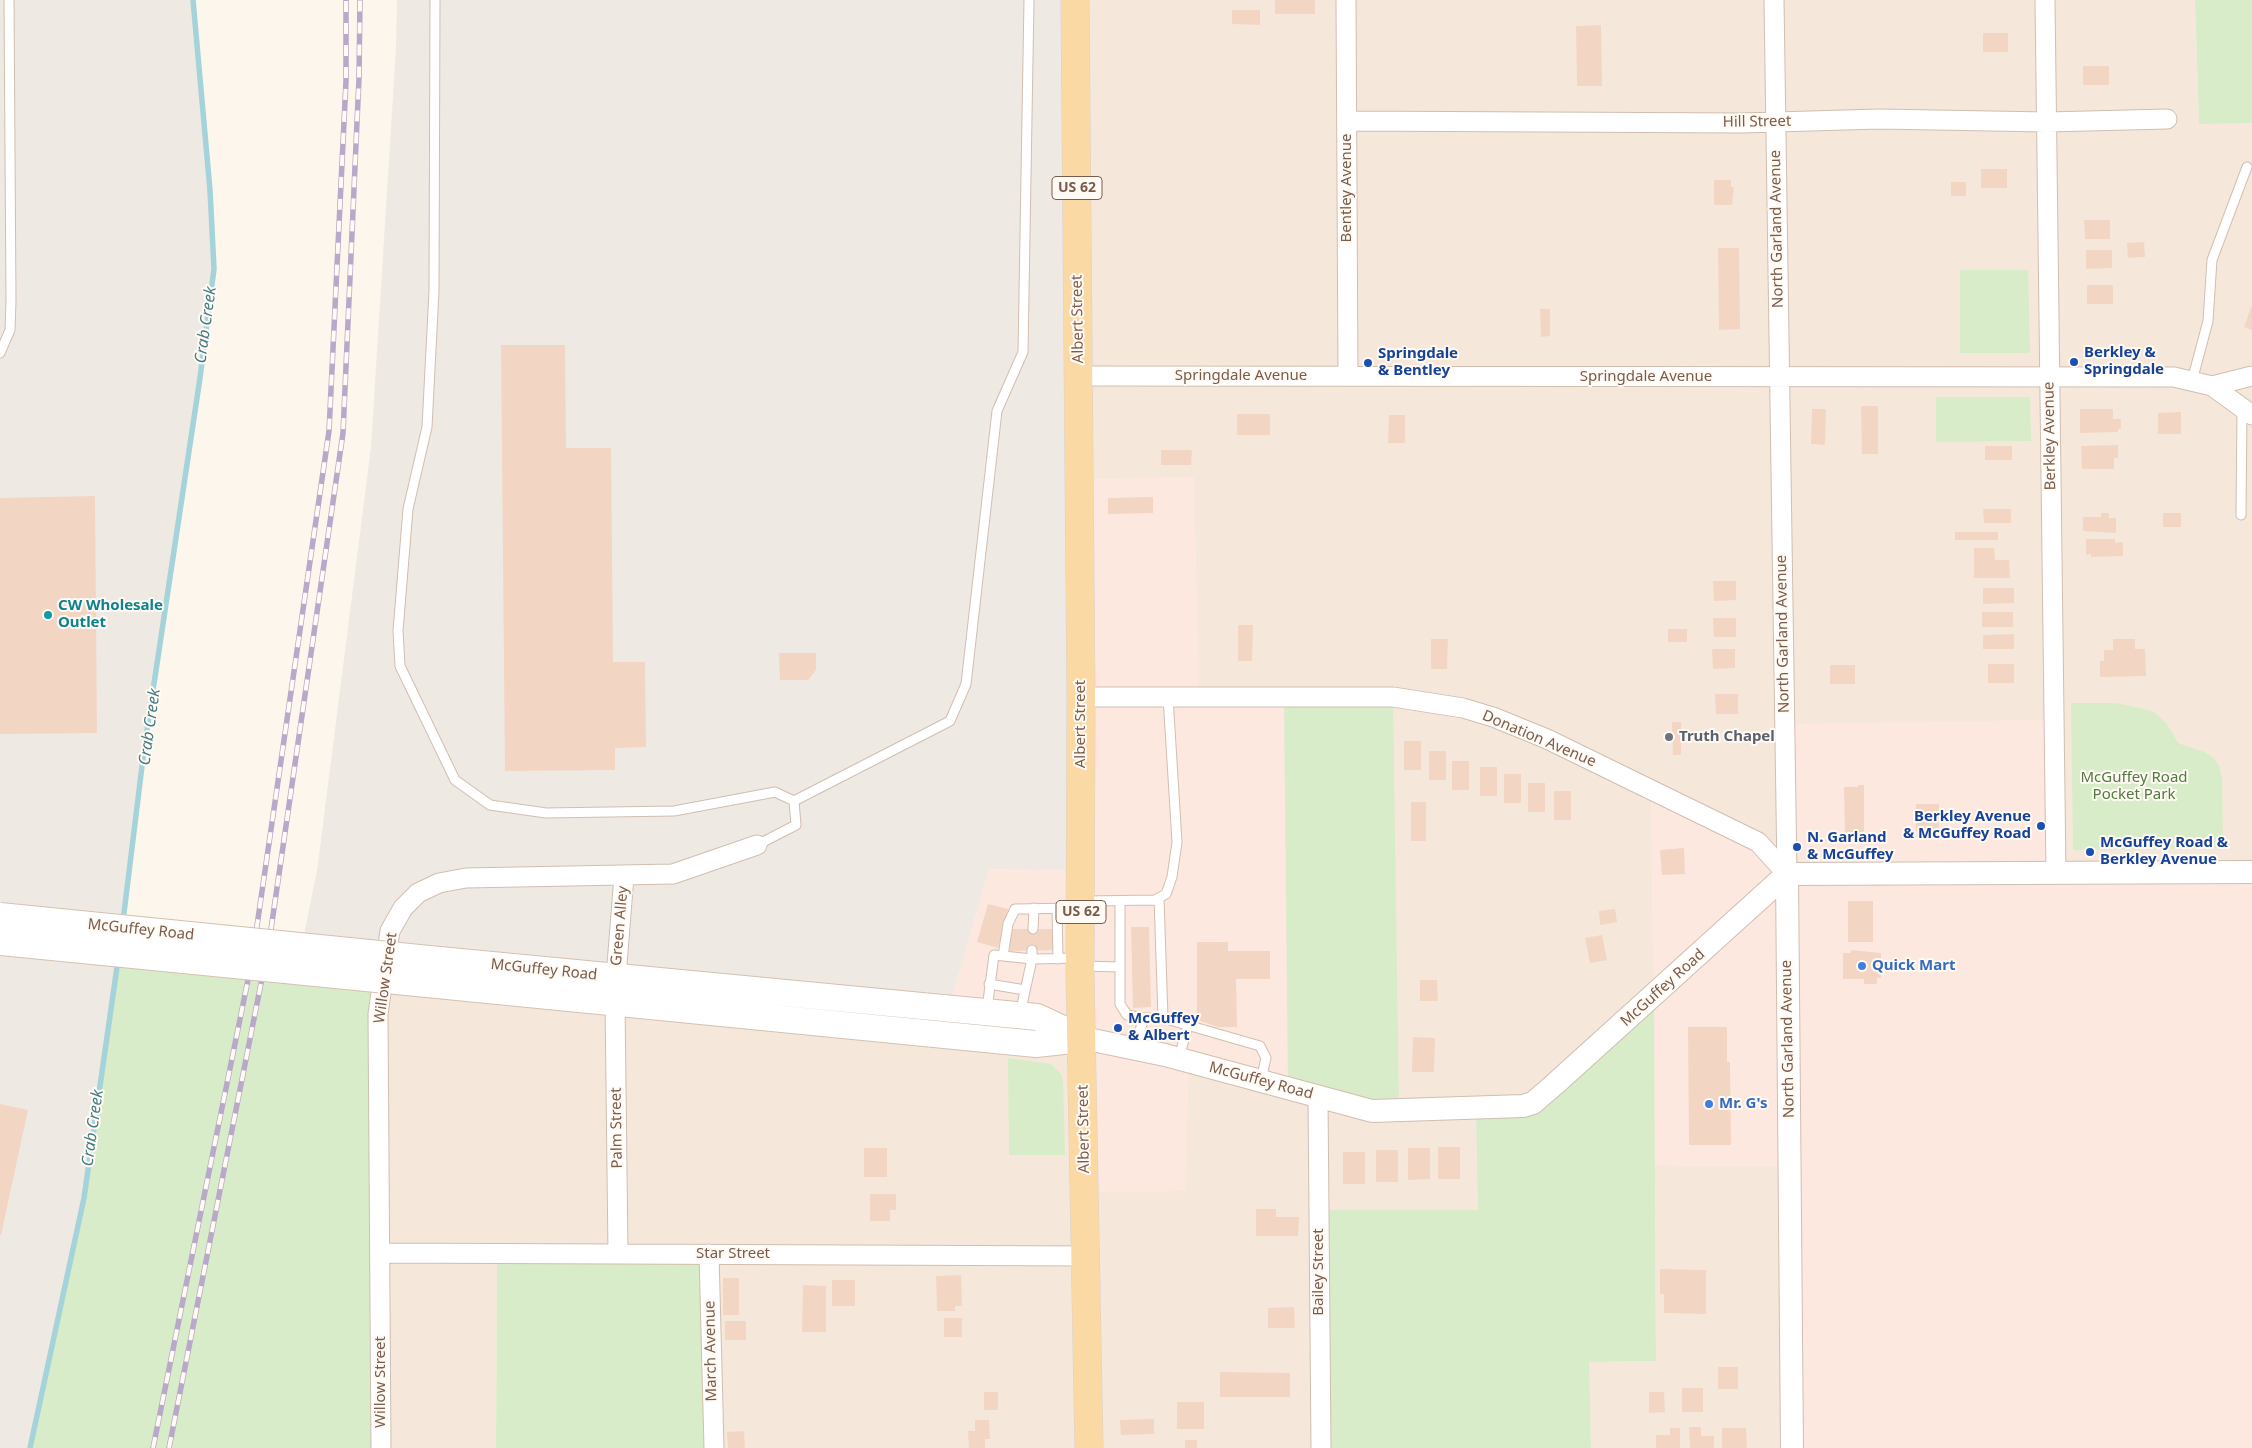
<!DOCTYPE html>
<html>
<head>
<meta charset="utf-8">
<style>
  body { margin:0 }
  canvas { display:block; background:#fdf6ec }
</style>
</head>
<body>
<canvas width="2252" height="1448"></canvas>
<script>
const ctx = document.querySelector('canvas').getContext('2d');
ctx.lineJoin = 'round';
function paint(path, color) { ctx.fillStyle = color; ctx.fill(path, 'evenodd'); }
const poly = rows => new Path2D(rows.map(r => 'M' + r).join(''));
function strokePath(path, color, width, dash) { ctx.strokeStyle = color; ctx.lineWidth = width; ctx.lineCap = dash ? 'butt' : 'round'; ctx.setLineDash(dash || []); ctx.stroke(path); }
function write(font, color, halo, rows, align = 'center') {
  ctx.font = font + ' "Noto Sans",sans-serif'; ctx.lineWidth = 4; ctx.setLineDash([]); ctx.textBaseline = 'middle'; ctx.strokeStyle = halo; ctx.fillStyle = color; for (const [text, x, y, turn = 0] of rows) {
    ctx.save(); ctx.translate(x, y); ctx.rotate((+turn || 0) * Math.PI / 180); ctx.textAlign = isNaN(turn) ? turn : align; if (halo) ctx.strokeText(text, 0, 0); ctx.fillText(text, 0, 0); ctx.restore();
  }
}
const residential = poly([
  [1075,0,2195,0,2199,123,2252,123,2252,872,1787,874,1654,997,1533,1103,1476,1108,1479,1210,1319,1210,1321,1448,714,1448,497,1254,496,1448,381,1448,387,954,1037,1017,1189,1062,1199,696,1079,479],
  [1655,1165,1789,1166,1792,1448,1591,1448,1588,1362,1656,1361]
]);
const commercial = poly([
  [1194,477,1199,696,1284,696,1288,1089,1189,1062,1185,1191,1085,1192,1083,1038,949,1008,989,869,1080,871,1079,479],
  [2054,720,2056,873,2252,872,2252,1448,1792,1448,1789,1166,1655,1165,1651,790,1758,842,1787,873,1785,724]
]);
const industrial = poly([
  [0,0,193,0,210,190,214,269,200,378,144,750,116,975,84,1198,30,1448,0,1448],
  [397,0,1075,0,1081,871,989,869,949,1008,302,944,317,871,371,447,396,48]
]);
const green = poly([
  [2195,0,2252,0,2252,123,2199,124],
  [1960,270,2028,270,2030,353,1960,353],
  [1936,397,2030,397,2031,441,1936,442],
  [1284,696,1393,697,1399,1112,1288,1089],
  [2071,703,2116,703,2153,711,2167,724,2178,743,2204,752,2214,758,2219,766,2222,779,2223,848,2073,850],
  [122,930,387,954,381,1448,30,1448,84,1198],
  [1654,997,1656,1361,1589,1362,1591,1448,1321,1448,1319,1210,1478,1210,1476,1108,1523,1106],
  [1008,1058,1051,1064,1061,1074,1063,1079,1065,1155,1009,1155],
  [497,1253,709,1254,714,1448,496,1448]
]);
const stream = poly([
  [123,921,144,750,200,378,214,269,210,190,193,0],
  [30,1448,84,1198,118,960]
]);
const building = poly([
  [1275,0,1315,0,1315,14,1275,14],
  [1232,10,1260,10,1260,25,1232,24],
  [1601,25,1602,86,1577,86,1576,26],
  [1983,33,2008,33,2008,52,1983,52],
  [2083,66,2109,66,2109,85,2083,85],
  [1981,169,2007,169,2007,188,1981,188],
  [1714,180,1731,180,1731,187,1734,187,1732,205,1714,205],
  [1951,182,1966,182,1966,196,1951,196],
  [2084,220,2110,220,2110,239,2085,239],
  [2144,242,2145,257,2128,258,2127,243],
  [1718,248,1739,248,1740,329,1719,330],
  [2086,250,2112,250,2112,268,2086,269],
  [2087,285,2113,285,2113,304,2087,304],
  [2252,305,2252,330,2244,327],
  [1540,309,1550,309,1550,336,1541,337],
  [501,345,565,345,566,448,611,448,613,662,645,662,646,747,615,748,615,770,505,771],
  [1861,406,1878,406,1878,454,1862,454],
  [1812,409,1826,409,1825,445,1811,444],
  [2080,409,2113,409,2113,419,2121,419,2121,429,2118,429,2118,432,2080,433],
  [2181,412,2181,434,2158,434,2158,413],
  [1237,414,1270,414,1270,435,1237,435],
  [1389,415,1405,415,1405,443,1388,443],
  [2118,445,2118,458,2114,458,2114,469,2082,469,2081,446],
  [1985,446,2012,446,2012,460,1985,460],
  [1161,450,1192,450,1191,465,1161,465],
  [95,496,97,733,0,734,0,498],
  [1153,497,1153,513,1108,514,1108,498],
  [1983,509,2011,509,2011,523,1984,523],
  [2101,513,2109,513,2109,518,2116,518,2116,533,2083,531,2083,517,2101,517],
  [2163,513,2181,513,2181,527,2163,527],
  [1955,532,1998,532,1998,540,1955,540],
  [2086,539,2115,539,2115,543,2123,542,2123,556,2091,557,2091,554,2086,555],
  [1974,548,1994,548,1995,560,2009,560,2010,578,1974,578],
  [1713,581,1736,581,1736,600,1714,601],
  [1983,588,2014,588,2014,603,1983,604],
  [1982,612,2013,612,2013,627,1982,627],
  [1713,618,1736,618,1736,637,1714,637],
  [1238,625,1253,625,1252,661,1238,661],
  [1668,629,1687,629,1687,642,1668,642],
  [2014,634,2014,649,1983,649,1983,635],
  [1431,639,1448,639,1447,669,1431,669],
  [2113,639,2135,639,2135,649,2145,649,2146,676,2100,677,2100,661,2104,661,2104,650,2113,650],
  [1712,649,1735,649,1735,668,1713,669],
  [779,653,816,653,816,670,808,680,780,680],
  [1988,664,2014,664,2014,683,1988,683],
  [1830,665,1855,665,1855,684,1830,684],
  [1715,694,1738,694,1738,714,1716,714],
  [1672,722,1681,722,1681,755,1673,755],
  [1404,741,1421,741,1421,770,1404,770],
  [1429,751,1446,751,1446,780,1429,780],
  [1452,761,1469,761,1469,790,1452,790],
  [1480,767,1497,767,1497,796,1480,796],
  [1504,774,1521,774,1521,803,1504,803],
  [1528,783,1545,783,1545,812,1528,812],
  [1858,785,1864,785,1864,835,1845,836,1844,787,1858,787],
  [1554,791,1571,791,1571,820,1554,820],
  [1411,802,1426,802,1426,841,1411,841],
  [1916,804,1939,804,1939,838,1918,838,1918,831,1916,831],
  [1684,848,1685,874,1662,875,1660,850],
  [1848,901,1873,901,1873,942,1848,942],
  [988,904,1008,909,998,948,977,942],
  [1615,909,1617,922,1600,925,1599,911],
  [1131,927,1149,927,1151,1007,1133,1008],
  [1010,929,1055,929,1055,950,1010,951],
  [1602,935,1607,960,1590,963,1585,938],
  [1197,942,1228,942,1228,951,1270,951,1270,979,1236,979,1237,1027,1218,1027,1197,1020],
  [1851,950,1881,953,1881,978,1877,978,1877,984,1864,984,1864,979,1843,979,1843,953,1851,953],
  [1420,980,1437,980,1438,1001,1420,1001],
  [1688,1027,1727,1027,1727,1062,1730,1062,1731,1145,1689,1145],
  [1413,1037,1435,1038,1434,1072,1412,1072],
  [0,1104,28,1110,1,1235,0,1235],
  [1438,1147,1460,1147,1460,1179,1438,1179],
  [864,1148,887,1148,887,1177,864,1177],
  [1408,1148,1430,1148,1430,1179,1408,1180],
  [1376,1150,1398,1150,1398,1182,1376,1182],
  [1343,1152,1365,1152,1365,1184,1343,1184],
  [870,1194,896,1194,896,1210,890,1210,890,1221,870,1221],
  [1256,1209,1276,1209,1276,1217,1299,1217,1298,1236,1256,1236],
  [1660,1269,1706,1270,1706,1314,1664,1313,1664,1294,1660,1294],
  [961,1275,962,1306,955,1306,955,1311,937,1311,936,1276],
  [723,1278,739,1278,739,1315,723,1315],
  [832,1280,855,1280,855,1306,832,1306],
  [803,1285,826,1286,826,1332,802,1332],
  [1294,1307,1295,1328,1268,1328,1268,1308],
  [944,1318,962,1318,962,1337,944,1337],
  [725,1321,746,1321,746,1340,725,1340],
  [1718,1367,1738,1367,1738,1389,1718,1389],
  [1220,1372,1290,1373,1290,1397,1220,1397],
  [1682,1388,1703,1388,1703,1412,1682,1412],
  [984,1392,998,1392,998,1410,984,1410],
  [1649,1392,1664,1392,1665,1412,1649,1413],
  [1177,1402,1204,1402,1204,1429,1177,1429],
  [1154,1419,1154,1434,1121,1435,1120,1420],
  [975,1420,989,1420,990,1439,985,1439,985,1448,969,1448,968,1431,975,1431],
  [1689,1427,1701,1427,1701,1436,1714,1436,1714,1448,1690,1448],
  [1670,1428,1680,1428,1680,1448,1656,1448,1656,1435,1670,1435],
  [1722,1428,1746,1428,1747,1448,1722,1448],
  [744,1431,745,1448,728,1448,727,1432],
  [1185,1440,1197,1440,1197,1448,1185,1448]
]);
const service = poly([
  [435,0,434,291,427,427,408,509,398,631,400,666,455,780,490,805,546,813,674,811,775,792,794,801,796,825,757,845],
  [0,353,10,330,11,301,9,0],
  [2192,381,2208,321,2212,260,2247,167],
  [2241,515,2242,410],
  [794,801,950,721,966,684,997,411,1023,352,1029,0],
  [1084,901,1155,900,1166,894,1172,877,1177,842,1168,697],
  [1057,908,1058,959],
  [1033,929,1034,908],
  [1032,950,1032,959,1078,958],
  [1003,956,1008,924,1015,909,1078,908],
  [1083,966,1120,967,1120,901],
  [1120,967,1120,1004,1127,1015,1144,1018,1163,1018,1159,898],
  [989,984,1025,990],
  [987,1009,994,955,1032,959,1020,1014],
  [1163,1018,1260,1046,1266,1058,1261,1080],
  [1134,1049,1144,1018],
  [1179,1058,1188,1025]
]);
const minor = poly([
  [1346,0,1348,375],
  [1774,0,1787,874],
  [2045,0,2056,873],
  [1347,121,1741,123,1879,119,2047,122,2167,119],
  [1078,376,2174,377,2212,386,2252,415],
  [2212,386,2252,376],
  [1081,697,1393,697,1463,708,1493,717,1547,739,1758,842,1787,874],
  [616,977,624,876],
  [615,1002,618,1254],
  [1318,1097,1321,1448],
  [380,1253,1087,1256],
  [709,1254,714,1448],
  [381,1448,378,1014,390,931,403,908,418,893,439,883,466,878,673,874,757,845]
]);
const tertiary = poly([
  [1787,874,1792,1448],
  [1083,1038,1165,1055,1372,1111,1523,1106,1533,1103,1555,1084,1787,874,2252,872]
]);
const secondary = poly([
  [429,959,1037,1017,1083,1038],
  [427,984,1036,1044,1082,1039]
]);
const primary = poly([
  [1075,0,1081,697,1080,974,1089,1448]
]);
const rail = poly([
  [153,1448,252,960,329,431,346,81,346,0],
  [169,1448,269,943,343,433,359,78,360,0]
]);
const secondaryBridge = poly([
  [0,916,429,959],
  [0,942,427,984]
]);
const markers = [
  [2074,362,5,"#1a4fb4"],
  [1368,363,5,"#1a4fb4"],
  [48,615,5,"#0f9aa8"],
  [1669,737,5,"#6b7280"],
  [2041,826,5,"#1a4fb4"],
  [1797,847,5,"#1a4fb4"],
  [2090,852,5,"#1a4fb4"],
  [1862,966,5,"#3f7fe0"],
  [1118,1028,5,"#1a4fb4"],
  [1709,1104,5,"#3f7fe0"]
];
const shields = [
  [1077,188,50],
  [1081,912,50]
];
const shieldNames = [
  ["US 62",1077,188],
  ["US 62",1081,912]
];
const streetNames = [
  ["Hill Street",1757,122,-1],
  ["Bentley Avenue",1347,188,-90],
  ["North Garland Avenue",1777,229,-91],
  ["Albert Street",1078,319,-91],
  ["Springdale Avenue",1241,376],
  ["Springdale Avenue",1646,377],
  ["Berkley Avenue",2050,436,-91],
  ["North Garland Avenue",1783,634,-91],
  ["Albert Street",1081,724,-90],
  ["Donation Avenue",1539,739,23],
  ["Green Alley",620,926,-85],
  ["McGuffey Road",141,930,6],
  ["McGuffey Road",544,970,6],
  ["Willow Street",386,978,-82],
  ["McGuffey Road",1663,988,-42],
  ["North Garland Avenue",1788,1039,-91],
  ["McGuffey Road",1261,1081,15],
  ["Palm Street",617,1128,-91],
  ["Albert Street",1084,1129,-91],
  ["Star Street",733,1254],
  ["Bailey Street",1319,1272,-90],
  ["March Avenue",711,1351,-91],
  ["Willow Street",381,1382,-90]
];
const transitNames = [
  ["Berkley &",2084,353],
  ["Springdale",2084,370],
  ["Springdale",1378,354],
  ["& Bentley",1378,371],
  ["Berkley Avenue",2031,817,"right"],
  ["& McGuffey Road",2031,834,"right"],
  ["N. Garland",1807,838],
  ["& McGuffey",1807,855],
  ["McGuffey Road &",2100,843],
  ["Berkley Avenue",2100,860],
  ["McGuffey",1128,1019],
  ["& Albert",1128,1036]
];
const cultureNames = [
  ["CW Wholesale",58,606],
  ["Outlet",58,623]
];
const worshipNames = [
  ["Truth Chapel",1679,737]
];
const parkNames = [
  ["McGuffey Road",2134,778],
  ["Pocket Park",2134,795]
];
const shopNames = [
  ["Quick Mart",1872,966],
  ["Mr. G's",1719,1104]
];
const waterNames = [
  ["Crab Creek",206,325,-82],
  ["Crab Creek",150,727,-82],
  ["Crab Creek",93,1128,-82]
];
paint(residential, '#f5e8da');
paint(commercial, '#fde8e0');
paint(industrial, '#efe9e4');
paint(green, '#d8ecc9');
strokePath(stream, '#a5d3da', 5.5);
paint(building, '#f3d5c3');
strokePath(service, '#d1beb0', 11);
strokePath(minor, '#d1beb0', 21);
strokePath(tertiary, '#d1beb0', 24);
strokePath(secondary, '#d6c0b0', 28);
strokePath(primary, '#dad1cd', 29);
strokePath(service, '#fff', 9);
strokePath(minor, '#fff', 19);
strokePath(tertiary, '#fff', 22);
strokePath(secondary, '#fff', 26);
strokePath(primary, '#fbd9a5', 28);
strokePath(rail, '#b9a8c9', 5.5);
strokePath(rail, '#fffaf3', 4, [11]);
strokePath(secondaryBridge, '#d6c0b0', 28, []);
strokePath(secondaryBridge, '#fff', 26);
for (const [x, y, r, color] of markers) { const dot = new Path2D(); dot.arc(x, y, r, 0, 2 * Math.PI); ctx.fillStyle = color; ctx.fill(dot); strokePath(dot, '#fffaf3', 2); }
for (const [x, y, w] of shields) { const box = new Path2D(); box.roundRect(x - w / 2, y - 11.5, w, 23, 4); ctx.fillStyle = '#fffaf3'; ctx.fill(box); strokePath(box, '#7a5c4d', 1); }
write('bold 14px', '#7a5c4d', null, shieldNames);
write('15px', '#7a5c4d', '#fffaf3', streetNames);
write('bold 15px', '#164399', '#fffaf3', transitNames, 'left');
write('bold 15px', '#0d838f', '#fffaf3', cultureNames, 'left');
write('bold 15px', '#5b616d', '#fffaf3', worshipNames, 'left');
write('15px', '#537a41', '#fffaf3', parkNames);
write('bold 15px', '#366cbe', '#fffaf3', shopNames, 'left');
write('italic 16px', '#437c86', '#fffaf3', waterNames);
</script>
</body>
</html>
